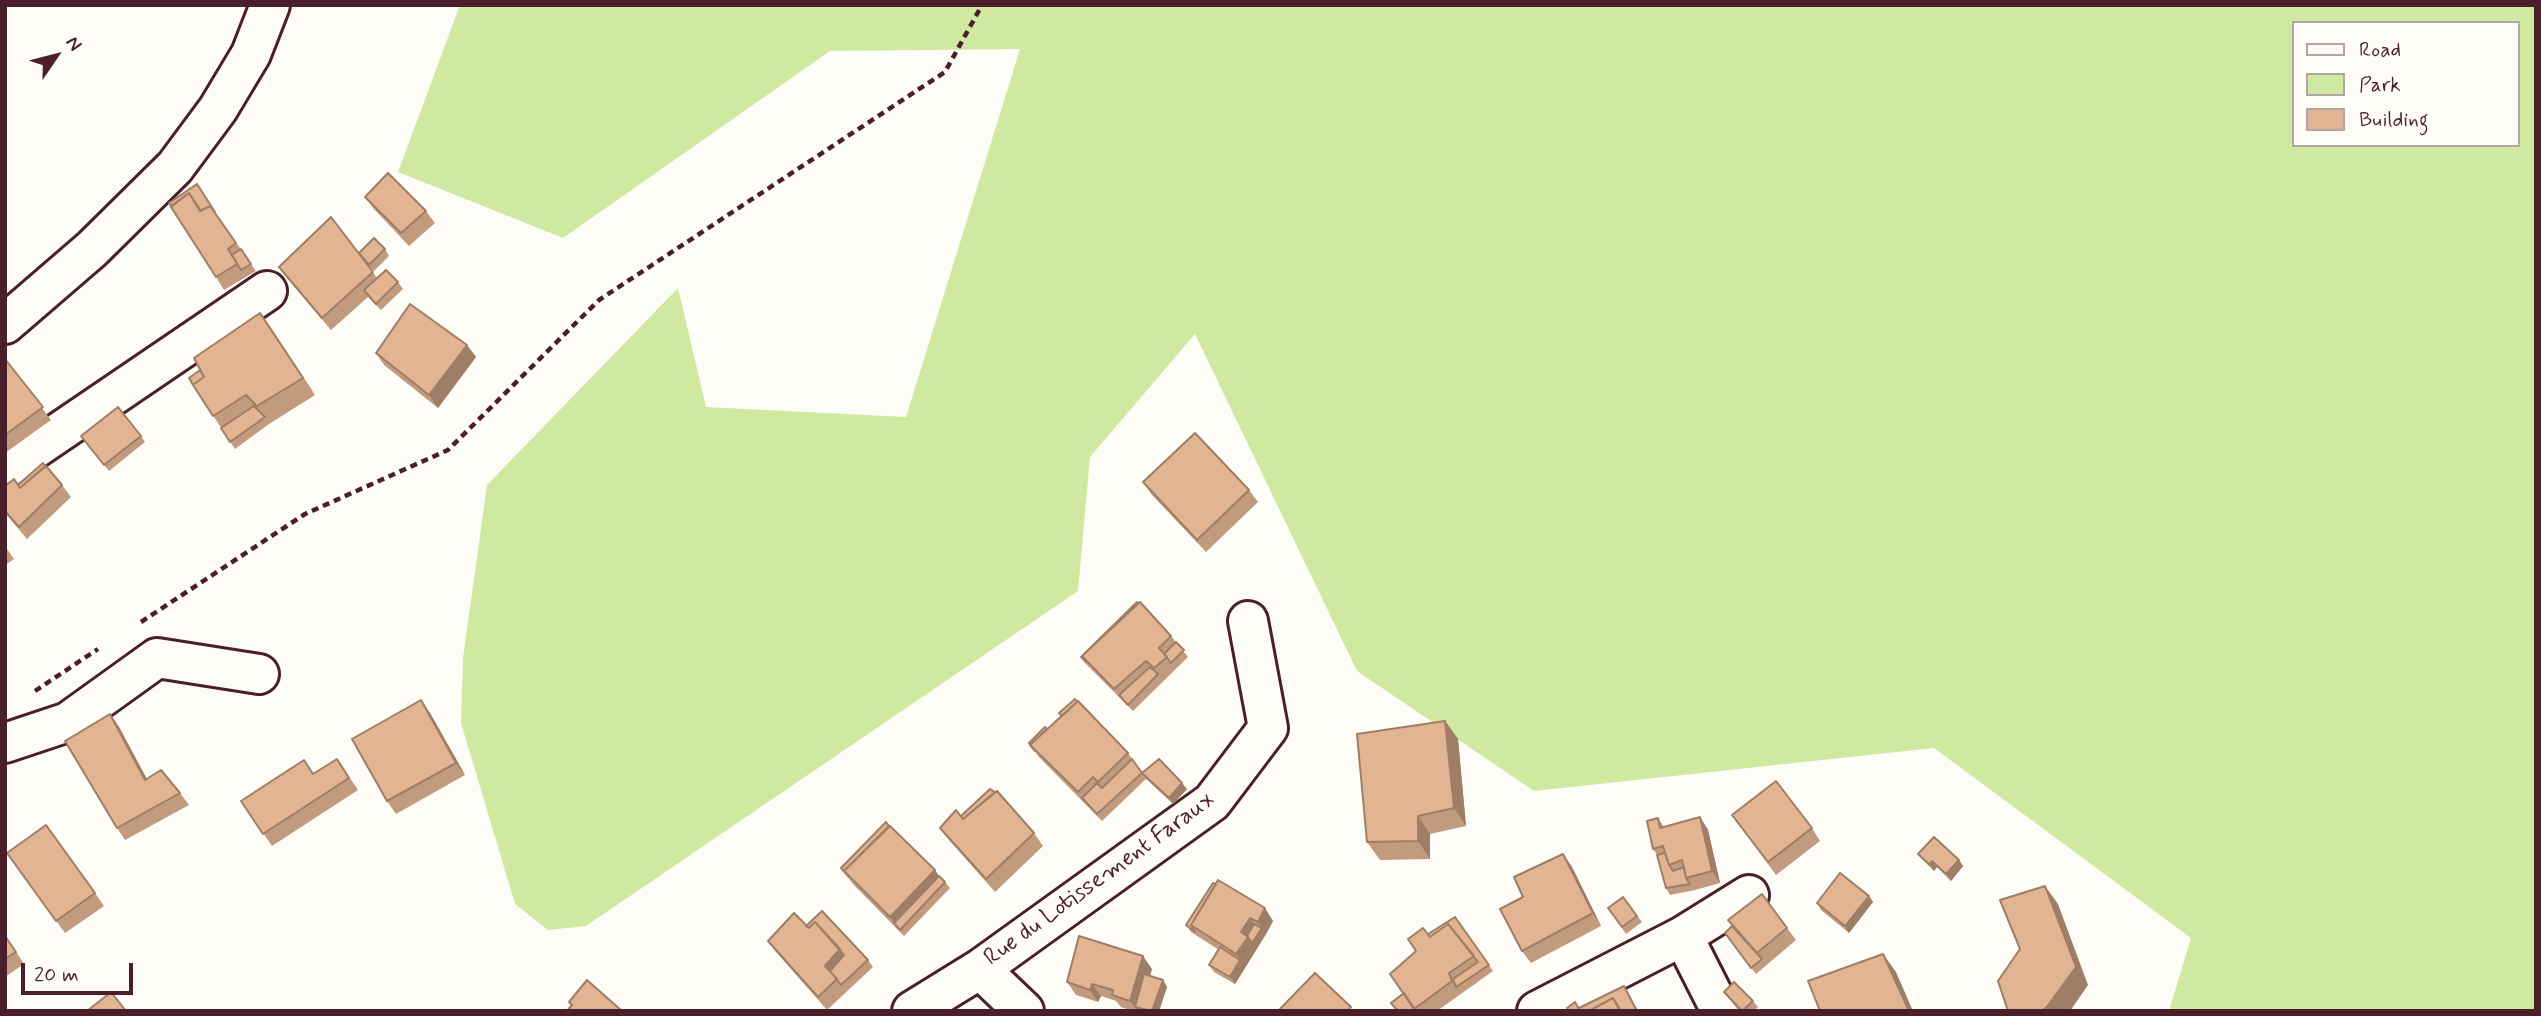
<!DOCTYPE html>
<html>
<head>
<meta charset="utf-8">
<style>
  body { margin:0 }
  #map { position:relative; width:2541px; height:1016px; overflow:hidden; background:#fdfcf7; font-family:Mynerve,sans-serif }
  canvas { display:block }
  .frame { position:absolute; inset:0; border:7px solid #4a1f2b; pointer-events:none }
  .legend { position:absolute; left:2292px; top:21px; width:228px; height:126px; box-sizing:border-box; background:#fdfcf7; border:2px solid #b5a4a5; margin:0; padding:9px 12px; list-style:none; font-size:21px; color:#4a1f2b }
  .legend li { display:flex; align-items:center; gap:14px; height:35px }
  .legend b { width:35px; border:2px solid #b5a4a5 }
  .north { position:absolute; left:21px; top:21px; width:70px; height:70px; -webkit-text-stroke:5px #fdfcf7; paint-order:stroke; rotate:55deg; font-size:19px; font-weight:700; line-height:28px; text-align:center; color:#4a1f2b }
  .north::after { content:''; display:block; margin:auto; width:24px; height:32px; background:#4a1f2b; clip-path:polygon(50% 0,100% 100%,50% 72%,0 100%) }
  .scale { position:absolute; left:21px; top:963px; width:112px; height:32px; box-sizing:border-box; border:4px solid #4a1f2b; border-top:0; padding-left:9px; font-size:21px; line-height:24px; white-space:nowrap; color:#4a1f2b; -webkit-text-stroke:5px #fdfcf7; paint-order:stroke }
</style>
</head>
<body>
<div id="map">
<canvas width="2541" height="1016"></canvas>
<div class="frame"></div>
<ul class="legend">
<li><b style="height:9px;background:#fdfcf7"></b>Road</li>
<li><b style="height:19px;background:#cfeaa0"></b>Park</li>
<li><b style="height:19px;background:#e2b492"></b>Building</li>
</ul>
<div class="north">N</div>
<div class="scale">20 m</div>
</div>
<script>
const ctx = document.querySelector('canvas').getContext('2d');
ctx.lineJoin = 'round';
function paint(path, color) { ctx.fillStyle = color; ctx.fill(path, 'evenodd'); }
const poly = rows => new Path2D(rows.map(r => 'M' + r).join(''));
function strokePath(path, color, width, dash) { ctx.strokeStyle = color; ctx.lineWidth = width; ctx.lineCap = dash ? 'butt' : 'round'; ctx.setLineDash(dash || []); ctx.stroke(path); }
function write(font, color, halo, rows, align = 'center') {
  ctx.font = font + ' Mynerve,sans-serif'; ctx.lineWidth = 5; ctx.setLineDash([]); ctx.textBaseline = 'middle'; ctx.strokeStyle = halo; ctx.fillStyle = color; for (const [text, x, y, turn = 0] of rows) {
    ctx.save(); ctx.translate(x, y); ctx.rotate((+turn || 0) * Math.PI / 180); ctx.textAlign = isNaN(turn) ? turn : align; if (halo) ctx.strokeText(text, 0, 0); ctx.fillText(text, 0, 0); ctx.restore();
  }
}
const green = poly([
  [460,5,2536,5,2536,1011,2169,1011,2191,938,1934,748,1534,791,1357,671,1195,334,1090,457,1078,591,586,926,548,930,515,904,461,723,463,658,487,485,678,288,706,407,906,417,1020,49,830,51,563,238,398,172],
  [2294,23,2518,23,2518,145,2294,145]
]);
const path = poly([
  [141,622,305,514,448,450,599,300,945,72,982,5],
  [35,691,98,649]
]);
const minor = poly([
  [5,324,92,249,175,167,218,109,251,54,270,5],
  [5,469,267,291],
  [5,743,68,722,157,658,259,674],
  [1683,936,1721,1011],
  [980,969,1024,1011],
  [912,1011,980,969,1212,802,1268,728,1248,621],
  [1537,1011,1683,936,1749,895]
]);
const wall = poly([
  [365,197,426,211,435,223,409,246,374,209],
  [331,217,377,278,398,282,403,289,381,310,368,297,331,330,288,279,279,267],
  [219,218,256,271,224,290,216,277],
  [385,249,389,256,374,271,363,260],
  [260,313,315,395,269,424,235,449,193,385,200,370],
  [467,345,476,357,438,408,384,365,376,353],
  [5,359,51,420,5,453],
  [141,436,145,442,109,471,85,442],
  [1143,482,1249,490,1258,502,1206,552,1152,495],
  [18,485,62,485,71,497,27,539,5,513,5,486],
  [5,546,14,559,5,565],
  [1171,636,1188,657,1133,711,1085,663,1081,657],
  [430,713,465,775,396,814,387,801],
  [110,714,119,727,146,779,180,793,189,805,125,840,117,828],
  [1445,721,1458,739,1466,826,1430,834,1430,859,1380,860,1367,842],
  [1047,729,1128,753,1142,773,1187,789,1173,804,1146,779,1102,821,1039,757,1029,743],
  [337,759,358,790,272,846,241,801,314,774],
  [1732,815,1812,828,1820,841,1776,875],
  [961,816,1034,833,1043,846,995,892,949,840,940,828],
  [1700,817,1708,830,1720,883,1695,890,1670,895,1666,888,1657,855,1653,849,1658,818,1664,827],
  [7,853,95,893,104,906,65,933],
  [1563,854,1572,867,1601,926,1531,963,1522,951,1523,897],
  [1918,854,1959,860,1963,866,1951,881,1937,867,1934,871,1923,860],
  [841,868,939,876,945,882,950,888,904,936,853,884],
  [1216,884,1273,921,1266,934,1235,984,1214,972,1209,965,1219,950,1191,932,1186,925],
  [1869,896,1873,902,1849,933,1821,910,1817,903],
  [1623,897,1642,922,1626,934,1608,908],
  [1455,917,1493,971,1437,1011,1416,1011,1390,974,1416,951,1428,934],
  [1728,920,1787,928,1796,940,1756,974,1725,933,1732,926],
  [806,926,868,960,873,967,827,1010,777,953,768,941],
  [5,935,24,964,5,977],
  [1152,969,1150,976,1163,980,1167,987,1159,1011,1132,1011,1121,1007,1116,1001,1101,996,1098,1002,1076,995,1067,982],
  [1724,992,1753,1001,1758,1007,1754,1011,1739,1011]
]);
const shadedWall = poly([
  [260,313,273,331,315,395,303,378],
  [467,345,476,357,438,408,429,395],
  [421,700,430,713,465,775,456,763],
  [110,714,119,727,154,792,145,780],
  [1445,721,1458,739,1466,826,1454,808],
  [1182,783,1187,789,1173,804,1169,798],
  [1418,816,1430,834,1430,859,1418,841],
  [1700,817,1708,830,1720,883,1712,871],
  [1563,854,1572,867,1601,926,1593,913],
  [1959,860,1963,866,1951,881,1946,874],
  [1932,861,1937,867,1934,871,1930,865],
  [935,870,944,883,899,929,890,917],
  [2045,886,2058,904,2088,985,2070,1011,2047,1011,2046,1008],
  [1869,896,1873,902,1849,933,1845,926],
  [1265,908,1273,921,1266,934,1235,984,1230,977,1240,960,1236,954,1241,932,1250,918,1259,931,1262,928,1258,922],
  [840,949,849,961,834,978,825,966],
  [1883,954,1896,972,1913,1011,1909,1011],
  [1143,956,1152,969,1141,1008,1135,1007,1130,1001],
  [1163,980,1167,987,1159,1011,1152,1011],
  [1092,984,1101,996,1098,1002,1090,990]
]);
const building = poly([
  [388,173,426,211,401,233,365,197,388,173],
  [197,184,215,212,210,206,201,211,189,193,171,206,169,203,197,184],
  [189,193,200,211,210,206,236,243,228,249,237,264,216,277,171,207,189,193],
  [331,217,373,272,322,318,279,267,331,217],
  [374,238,385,249,369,265,359,253,374,238],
  [241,249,251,264,241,270,232,255,241,249],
  [386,270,398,282,376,304,364,290,386,270],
  [410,304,467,345,429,395,376,353,410,304],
  [260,313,303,378,257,406,246,395,213,416,193,385,204,377,194,358,260,313],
  [5,359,43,407,5,435,5,359],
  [200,370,204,377,193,385,189,378,200,370],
  [254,406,265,417,230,442,221,428,254,406],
  [118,407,141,436,104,465,81,436,118,407],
  [1195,433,1249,490,1197,540,1143,482,1195,433],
  [43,463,45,466,20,488,18,485,43,463],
  [46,466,62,485,19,527,5,511,5,486,14,479,20,488,46,466],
  [1137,602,1138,603,1082,656,1086,662,1081,657,1137,602],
  [1140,602,1171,636,1159,648,1167,657,1154,668,1146,661,1114,689,1082,656,1140,602],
  [1176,642,1184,650,1171,663,1164,654,1176,642],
  [1150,667,1158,674,1128,705,1119,695,1150,667],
  [1075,699,1077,702,1062,716,1059,713,1075,699],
  [421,700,456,763,387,801,352,739,421,700],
  [1078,701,1128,753,1098,782,1093,777,1078,792,1030,745,1078,701],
  [110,714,145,780,161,770,180,793,117,828,65,741,110,714],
  [1445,721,1454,808,1418,816,1418,841,1367,842,1357,734,1445,721],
  [1045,727,1047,729,1030,745,1035,751,1029,743,1045,727],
  [337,759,349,778,263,834,241,801,304,760,313,774,337,759],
  [1132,759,1142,773,1097,814,1082,798,1097,783,1102,788,1132,759],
  [1159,759,1182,783,1169,798,1142,773,1159,759],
  [1776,781,1812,828,1768,862,1732,815,1776,781],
  [990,789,995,792,963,819,961,816,990,789],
  [997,791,1034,833,986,879,940,828,956,810,963,819,997,791],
  [1700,817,1712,871,1686,878,1682,860,1669,865,1663,846,1653,849,1647,821,1658,818,1660,828,1700,817],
  [886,822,889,826,844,871,849,877,841,868,886,822],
  [46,825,95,893,56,921,7,853,46,825],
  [890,826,935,870,890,917,844,871,890,826],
  [1934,837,1959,860,1946,874,1932,861,1930,865,1918,854,1934,837],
  [1665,853,1669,865,1673,871,1684,867,1686,878,1690,884,1666,888,1657,855,1665,853],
  [1563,854,1593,913,1522,951,1500,909,1523,897,1514,877,1563,854],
  [1840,873,1869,896,1845,926,1817,903,1840,873],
  [939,876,945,882,900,930,894,923,939,876],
  [1218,880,1265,908,1258,922,1250,918,1241,932,1248,937,1236,954,1191,925,1218,880],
  [1213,883,1216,884,1191,925,1195,932,1186,925,1213,883],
  [2045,886,2076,967,2046,1008,2040,1011,2008,1011,1998,981,2020,949,2000,900,2045,886],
  [1762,894,1787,928,1757,953,1728,920,1762,894],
  [1623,897,1637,916,1622,927,1608,908,1623,897],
  [822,911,868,960,841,985,830,971,844,955,815,922,809,928,806,926,822,911],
  [794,913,809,928,815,922,840,949,825,966,837,979,818,997,768,941,794,913],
  [1455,917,1489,965,1456,987,1453,979,1478,962,1448,924,1430,937,1428,934,1455,917],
  [1254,924,1262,928,1252,943,1247,936,1254,924],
  [1448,924,1474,956,1449,973,1452,981,1414,1009,1390,974,1416,951,1408,939,1423,928,1430,937,1448,924],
  [1732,926,1762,959,1751,968,1725,933,1732,926],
  [5,936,16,952,5,959,5,936],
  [1079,936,1143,956,1130,1001,1112,995,1113,990,1092,984,1090,990,1067,982,1079,936],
  [1220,947,1240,960,1230,977,1209,965,1220,947],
  [1883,954,1909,1011,1820,1011,1808,981,1883,954],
  [1315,973,1351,1007,1347,1011,1278,1011,1315,973],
  [1144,974,1163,980,1152,1011,1135,1007,1144,974],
  [587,980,622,1011,567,1011,572,1005,569,1002,587,980],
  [1734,982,1753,1001,1742,1011,1724,992,1734,982],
  [1624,986,1637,1011,1621,1011,1613,998,1589,1011,1581,1011,1579,1008,1624,986],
  [111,992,126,1011,87,1011,111,992],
  [1404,993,1416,1011,1398,1011,1391,1003,1404,993],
  [1613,998,1620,1011,1589,1011,1613,998],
  [1575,1002,1580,1011,1569,1011,1567,1008,1575,1002]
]);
const streetNames = [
  ["Rue du Lotissement Faraux",1100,880,-36]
];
paint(green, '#cfeaa0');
strokePath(minor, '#4a1f2b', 44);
strokePath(path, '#4a1f2b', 4.5, [7, 5]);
strokePath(minor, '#fdfcf7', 38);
paint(wall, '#c29b7e');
paint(shadedWall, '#9e7e66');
paint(building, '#e2b492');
strokePath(building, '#9e7e66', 2);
write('24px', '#4a1f2b', '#fdfcf7', streetNames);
</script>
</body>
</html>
